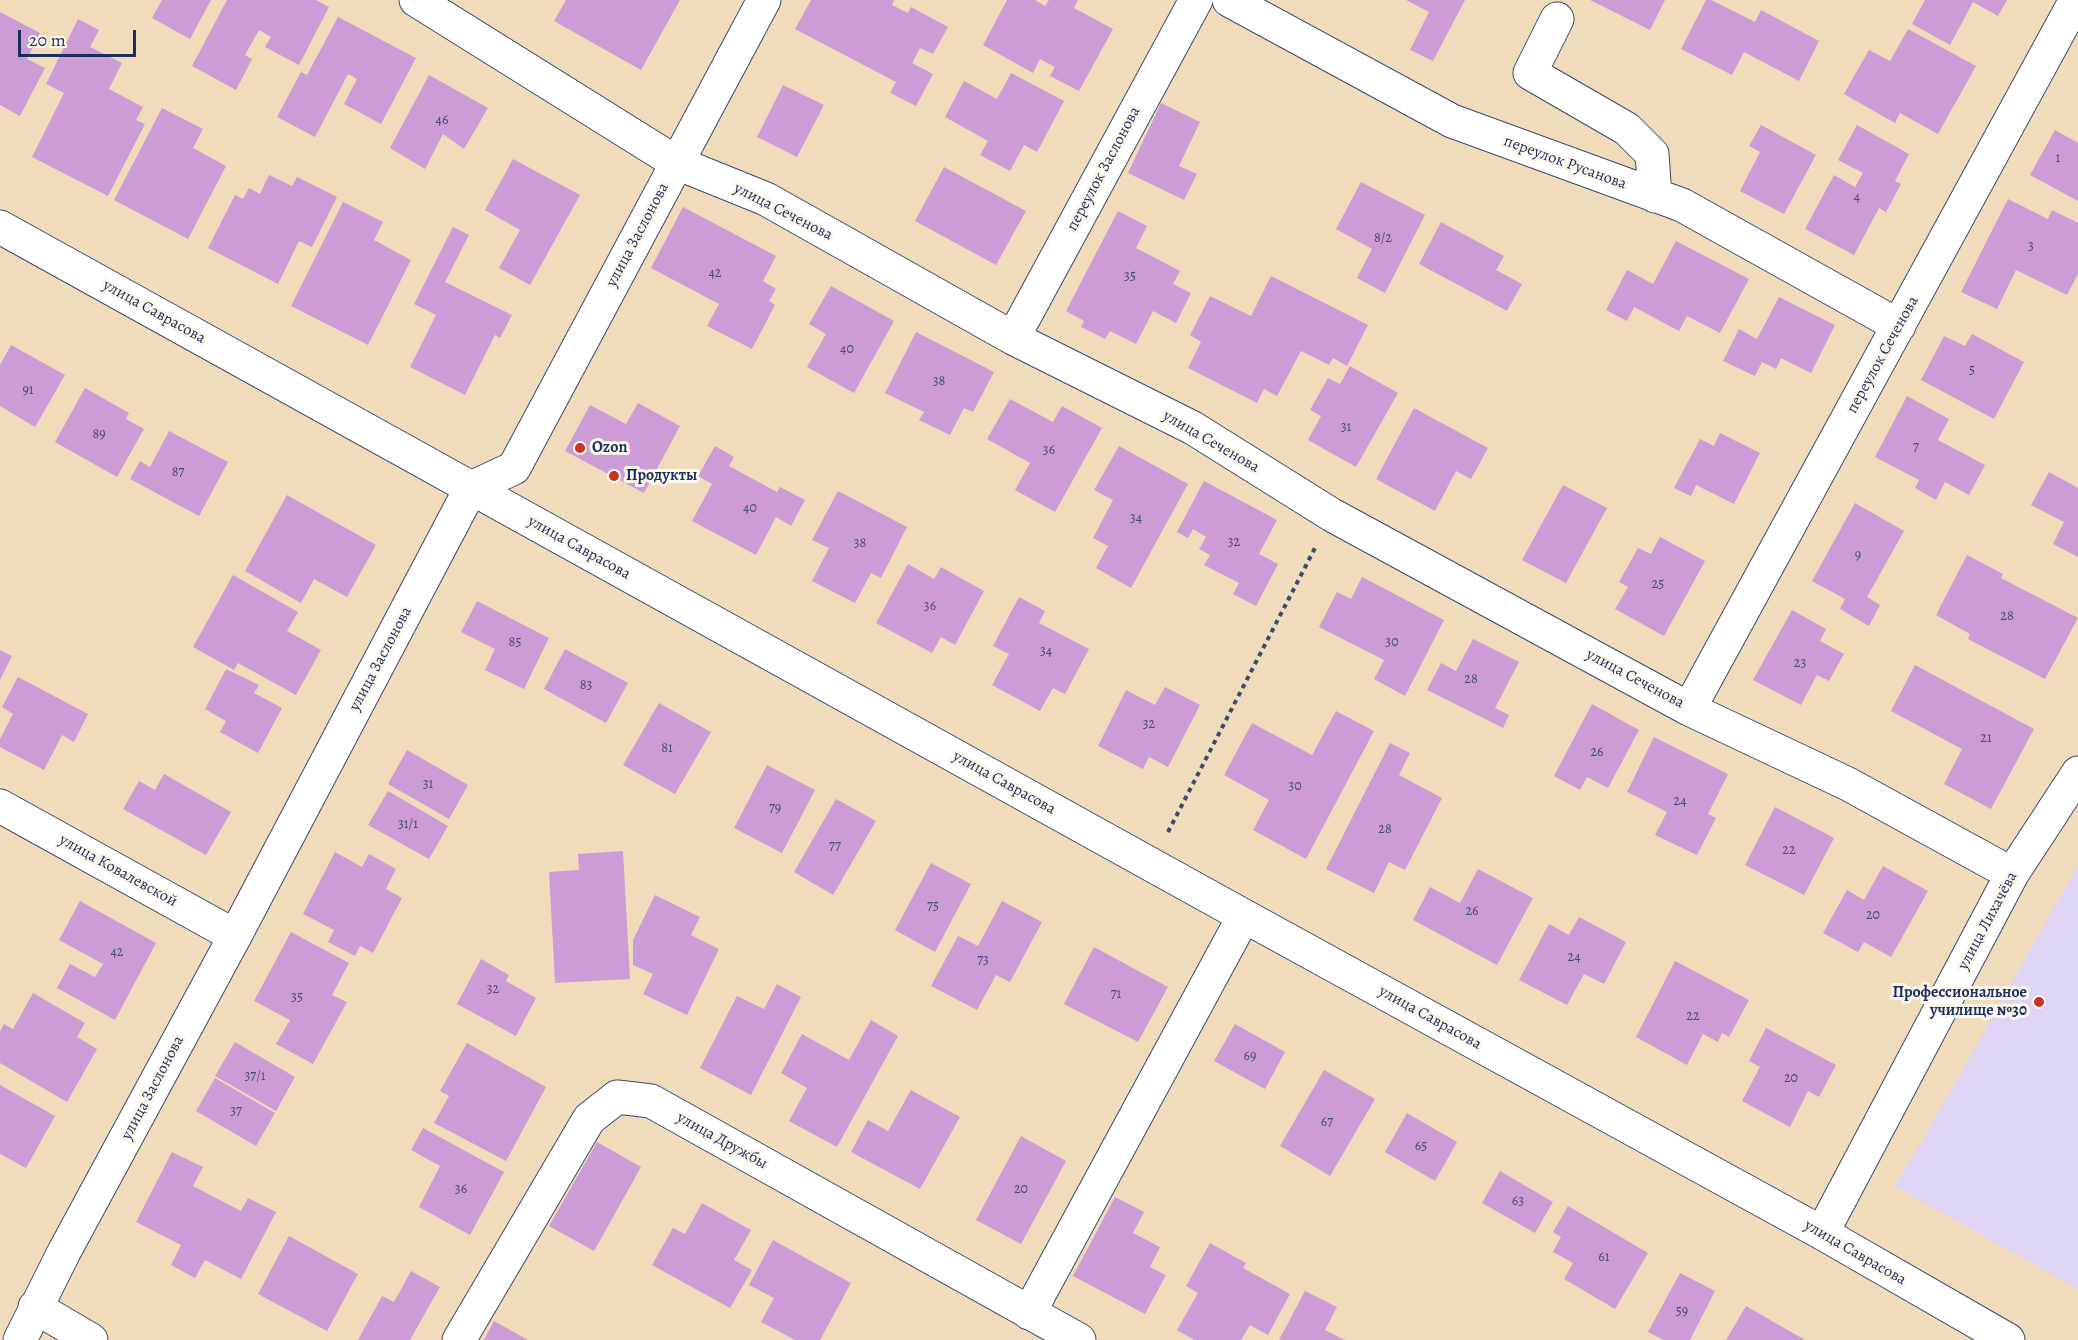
<!DOCTYPE html>
<html>
<head>
<meta charset="utf-8">
<style>
  body { margin:0 }
  #map { position:relative; width:2078px; height:1340px; overflow:hidden; background:#f0dcbb; font-family:Alegreya,serif }
  canvas { display:block }
  .scale { position:absolute; left:18px; top:30px; width:118px; height:27px; box-sizing:border-box; border:3px solid #1b2f5e; border-top:0; padding-left:8px; font-size:18px; line-height:21px; white-space:nowrap; color:#1b2f5e; -webkit-text-stroke:4px #fbf7ec; paint-order:stroke }
</style>
</head>
<body>
<div id="map">
<canvas width="2078" height="1340"></canvas>
<div class="scale">20 m</div>
</div>
<script>
const ctx = document.querySelector('canvas').getContext('2d');
ctx.lineJoin = 'round';
function paint(path, color) { ctx.fillStyle = color; ctx.fill(path, 'evenodd'); }
const poly = rows => new Path2D(rows.map(r => 'M' + r).join(''));
function strokePath(path, color, width, dash) { ctx.strokeStyle = color; ctx.lineWidth = width; ctx.lineCap = dash ? 'butt' : 'round'; ctx.setLineDash(dash || []); ctx.stroke(path); }
function write(font, color, halo, rows, align = 'center') {
  ctx.font = font + ' Alegreya,serif'; ctx.lineWidth = 6; ctx.setLineDash([]); ctx.textBaseline = 'middle'; ctx.strokeStyle = halo; ctx.fillStyle = color; for (const [text, x, y, turn = 0] of rows) {
    ctx.save(); ctx.translate(x, y); ctx.rotate((+turn || 0) * Math.PI / 180); ctx.textAlign = isNaN(turn) ? turn : align; if (halo) ctx.strokeText(text, 0, 0); ctx.fillText(text, 0, 0); ctx.restore();
  }
}
const built = poly([
  [2078,865,2078,1289,1894,1186,1924,1138]
]);
const building = poly([
  [162,0,211,0,190,39,152,18],
  [227,0,316,0,329,7,299,65,265,47,271,37,259,30,245,55,252,59,236,90,192,66],
  [566,0,680,0,641,70,554,21],
  [811,0,894,0,892,5,908,13,911,7,948,27,933,54,920,48,912,63,933,74,916,106,890,93,896,82,795,29],
  [1007,0,1035,0,1045,6,1049,0,1078,0,1074,8,1113,29,1079,91,1050,76,1055,67,1040,59,1033,73,983,45],
  [1406,0,1465,0,1433,61,1410,50,1429,12],
  [1590,0,1665,0,1650,30],
  [1706,0,1711,0,1755,22,1761,10,1819,41,1799,81,1744,52,1732,75,1681,49],
  [1925,0,2007,0,1998,16,1973,2,1950,45,1912,24],
  [0,12,40,33,27,59,45,68,20,116,0,105],
  [338,17,416,58,381,124,344,104,357,79,348,74,315,137,277,117,301,72,307,75],
  [78,19,99,30,90,47,122,63,109,89,143,107,136,120,145,124,108,196,32,157,64,93,46,84],
  [1908,29,1976,66,1938,134,1900,113,1895,123,1844,94,1869,50,1890,61],
  [1011,73,1064,101,1037,152,1024,145,1010,171,980,155,988,141,945,117,964,81,997,99],
  [429,75,488,108,464,149,443,134,425,169,390,148],
  [783,85,824,105,797,157,757,137],
  [1161,103,1200,122,1179,166,1197,174,1184,200,1128,173],
  [162,108,203,129,193,148,226,166,188,239,114,200],
  [1761,125,1816,155,1784,214,1740,191,1760,152,1749,146],
  [1857,125,1909,154,1895,181,1901,184,1886,212,1879,208,1854,255,1805,229,1834,175,1855,187,1863,173,1838,160],
  [2055,130,2078,143,2078,201,2030,175],
  [513,159,580,195,530,285,499,268,520,230,485,210],
  [944,167,1026,211,996,265,915,221],
  [269,175,292,186,297,177,337,197,312,247,299,241,278,284,208,248,235,195,243,199,249,188,260,194],
  [1361,182,1425,215,1385,293,1357,278,1372,249,1336,229],
  [2008,199,2048,219,2052,210,2078,223,2078,274,2067,295,2016,270,1997,309,1961,292],
  [343,202,383,222,374,240,411,260,368,345,291,306],
  [683,207,776,256,763,281,776,289,769,301,775,305,752,349,707,326,719,304,651,268],
  [1118,211,1147,226,1136,248,1180,271,1173,284,1191,293,1176,323,1153,311,1136,344,1110,331,1105,339,1081,327,1084,321,1066,311],
  [1441,222,1504,256,1496,270,1522,284,1507,311,1419,264],
  [453,227,469,235,445,282,512,315,500,338,495,335,465,395,410,367,436,315,414,304],
  [1676,241,1749,279,1720,333,1687,316,1679,331,1634,307,1627,321,1606,310,1627,270,1653,284],
  [1271,276,1368,325,1347,366,1333,358,1329,365,1301,351,1277,396,1264,389,1257,403,1188,368,1201,342,1190,335,1210,296,1251,316],
  [831,286,894,321,854,393,807,367,826,334,809,324],
  [1779,297,1835,325,1811,373,1781,358,1776,369,1762,362,1755,376,1723,361,1739,329,1757,339],
  [916,332,994,372,973,412,964,408,950,435,919,420,924,412,885,393],
  [1972,334,2024,362,1994,419,1921,380,1944,336,1965,346],
  [11,345,65,375,35,427,0,406,0,365],
  [1350,366,1398,393,1356,467,1308,440,1321,416,1310,410,1328,378,1340,384],
  [85,388,129,413,126,419,144,429,117,477,55,442],
  [1907,396,1949,419,1938,440,1985,465,1969,495,1945,482,1936,500,1915,488,1919,480,1875,457],
  [1010,399,1053,422,1062,406,1102,428,1055,512,1015,490,1030,463,987,439],
  [638,403,680,426,644,493,565,451,590,405,626,424],
  [1414,408,1488,448,1471,479,1456,471,1435,511,1376,479],
  [169,431,228,462,199,516,130,479,140,461,150,467],
  [1720,433,1760,453,1734,504,1696,485,1691,496,1674,488,1700,439,1714,446],
  [715,446,734,457,729,466,777,492,780,487,805,500,791,526,776,517,756,555,692,521,712,484,698,476],
  [1119,446,1188,484,1131,588,1096,568,1108,546,1093,538,1113,500,1094,490],
  [2049,472,2078,488,2078,557,2053,544,2064,522,2031,505],
  [1204,481,1277,520,1259,554,1278,564,1256,606,1233,594,1239,583,1204,565,1210,555,1199,549,1206,537,1193,529,1188,538,1177,532],
  [1563,485,1607,508,1566,583,1522,560],
  [838,491,907,527,881,578,871,573,855,603,812,581,829,548,812,540],
  [287,495,376,545,347,597,314,579,301,603,245,571],
  [1855,503,1904,531,1867,597,1880,605,1869,626,1840,609,1845,599,1812,581],
  [1660,537,1705,561,1664,636,1615,609,1628,587,1619,582,1638,548,1651,554],
  [1967,555,2003,574,2001,578,2078,618,2045,679,1968,639,1970,634,1936,615],
  [908,564,934,579,941,567,984,591,955,645,941,637,932,653,876,623],
  [233,575,298,612,287,631,321,650,296,695,238,663,234,670,193,647],
  [1362,577,1444,620,1405,696,1374,679,1384,660,1319,627,1337,592,1351,599],
  [1019,597,1045,611,1039,623,1089,649,1065,694,1053,688,1040,711,992,685,1009,654,993,646],
  [477,601,549,638,524,689,485,670,495,649,461,632],
  [1792,610,1826,629,1820,641,1844,654,1829,681,1817,675,1801,705,1753,680],
  [1473,639,1519,662,1495,708,1509,715,1503,728,1427,690,1441,663,1456,671],
  [565,649,628,683,606,723,544,689],
  [0,650,12,656,0,680],
  [1915,665,2034,729,1991,809,1944,784,1962,749,1891,711],
  [226,669,259,685,254,693,282,708,258,753,220,732,226,721,205,709],
  [18,677,88,714,74,742,62,735,44,770,0,747,0,739,13,714,2,707],
  [1165,687,1200,705,1168,767,1149,757,1143,769,1098,746,1126,690,1155,705],
  [659,703,711,732,675,794,623,765],
  [1592,704,1639,730,1608,788,1587,777,1580,790,1554,776],
  [1336,711,1374,731,1306,859,1253,830,1269,800,1224,775,1252,723,1312,755],
  [1654,737,1728,774,1708,814,1716,818,1697,855,1655,835,1667,812,1627,792],
  [1390,743,1410,753,1399,775,1442,798,1405,870,1389,862,1374,893,1326,869],
  [407,750,468,785,449,819,388,784],
  [767,765,815,790,782,853,734,828],
  [164,774,231,812,206,855,123,809,139,781,155,790],
  [388,791,448,826,429,859,368,825],
  [836,799,876,821,833,895,794,872],
  [1775,807,1834,838,1804,895,1745,865],
  [623,851,630,979,555,983,549,872,579,870,578,854],
  [335,852,362,867,369,854,396,869,386,889,402,898,373,953,360,946,355,956,328,942,334,930,303,914],
  [931,863,971,884,935,952,895,930],
  [1883,866,1928,891,1891,957,1864,942,1858,952,1823,933,1847,890,1864,900],
  [1478,869,1533,898,1497,965,1413,920,1430,887,1460,903],
  [655,895,700,917,691,935,719,949,687,1015,643,994,653,974,633,965,633,940],
  [80,901,156,943,115,1020,57,988,70,964,95,977,103,964,59,940],
  [1002,901,1042,922,1010,982,996,975,977,1010,931,986,958,936,978,946],
  [1579,917,1626,942,1604,984,1584,974,1567,1005,1519,980,1549,924,1569,935],
  [291,932,349,963,332,995,347,1002,313,1064,276,1044,290,1020,254,1001],
  [1094,947,1168,987,1138,1042,1064,1004],
  [481,959,509,975,506,981,536,998,516,1036,457,1004],
  [1675,961,1749,1000,1729,1037,1722,1033,1718,1042,1703,1034,1687,1065,1636,1037],
  [777,984,801,997,751,1095,700,1068,737,996,764,1009],
  [33,993,85,1023,77,1037,97,1049,67,1102,0,1063,0,1032,4,1024,13,1029],
  [871,1020,898,1036,837,1147,789,1121,807,1088,781,1073,802,1034,849,1060],
  [1235,1024,1285,1052,1265,1089,1214,1061],
  [1766,1028,1836,1065,1819,1097,1808,1091,1790,1127,1742,1101,1760,1067,1749,1061],
  [235,1042,295,1077,276,1111,215,1076],
  [467,1043,546,1087,506,1161,434,1123,449,1096,440,1091],
  [1324,1070,1375,1099,1330,1176,1280,1146],
  [215,1078,275,1113,256,1146,196,1111],
  [0,1085,55,1116,26,1168,0,1154],
  [911,1090,960,1117,920,1189,851,1152,868,1120,888,1131],
  [1407,1113,1457,1142,1435,1181,1385,1152],
  [423,1128,504,1172,470,1235,419,1207,440,1166,411,1150],
  [1021,1136,1066,1161,1021,1244,976,1220],
  [597,1142,641,1167,594,1251,549,1226],
  [172,1152,203,1167,193,1186,241,1211,248,1198,276,1212,241,1279,205,1260,195,1278,171,1265,181,1245,136,1222],
  [1500,1171,1553,1202,1535,1233,1482,1203],
  [1115,1197,1144,1212,1133,1233,1160,1247,1150,1267,1166,1275,1145,1314,1073,1276],
  [702,1203,751,1230,734,1260,752,1270,730,1308,652,1265,673,1228,685,1234],
  [1568,1206,1648,1253,1615,1309,1564,1279,1573,1263,1553,1252,1561,1237,1553,1232],
  [289,1236,358,1274,327,1331,258,1294],
  [773,1240,851,1283,820,1340,795,1340,761,1322,774,1298,749,1285],
  [1210,1243,1246,1263,1243,1268,1290,1294,1268,1335,1250,1325,1241,1340,1194,1340,1177,1330,1198,1293,1186,1286],
  [411,1271,440,1287,410,1340,358,1340,382,1296,394,1302],
  [1680,1273,1715,1291,1690,1340,1664,1340,1648,1332],
  [1305,1291,1337,1307,1325,1330,1345,1340,1279,1340],
  [1746,1306,1805,1340,1726,1340],
  [494,1321,528,1340,484,1340]
]);
const path = poly([
  [1168,832,1315,548]
]);
const minor = poly([
  [416,0,677,163,766,199,1013,338,1193,428,1332,515,1689,709,1848,784,2012,874],
  [1229,0,1452,121,1682,205,1899,326],
  [1557,19,1530,73,1627,129,1652,154,1655,196],
  [0,227,1244,916,1822,1233,2008,1340],
  [1013,338,1196,0],
  [1689,709,2076,0],
  [0,806,235,936],
  [1822,1233,2012,874,2078,773],
  [35,1307,91,1340],
  [1029,1313,1244,916],
  [20,1340,64,1252,235,936,471,488,514,468,764,0],
  [459,1340,589,1119,617,1097,651,1101,1079,1340]
]);
const markers = [
  [580,448,6,"#c8321e"],
  [614,476,6,"#c8321e"],
  [2039,1002,6,"#c8321e"]
];
const numberNames = [
  ["46",442,121],
  ["1",2058,159],
  ["4",1857,198],
  ["8/2",1383,239],
  ["3",2031,247],
  ["42",715,274],
  ["35",1130,277],
  ["40",847,350],
  ["5",1972,371],
  ["38",939,382],
  ["91",28,391],
  ["31",1346,428],
  ["89",99,435],
  ["7",1916,448],
  ["36",1049,451],
  ["87",178,473],
  ["40",750,509],
  ["34",1136,519],
  ["32",1234,543],
  ["38",860,544],
  ["9",1858,556],
  ["25",1658,585],
  ["36",930,607],
  ["28",2007,617],
  ["85",515,643],
  ["30",1392,643],
  ["34",1046,652],
  ["23",1800,664],
  ["28",1471,680],
  ["83",586,686],
  ["32",1149,725],
  ["21",1986,739],
  ["81",667,749],
  ["26",1597,753],
  ["31",428,785],
  ["30",1295,787],
  ["24",1680,802],
  ["79",775,809],
  ["31/1",408,825],
  ["28",1385,830],
  ["77",835,847],
  ["22",1789,851],
  ["75",933,907],
  ["26",1472,912],
  ["20",1873,916],
  ["42",117,953],
  ["24",1574,958],
  ["73",983,961],
  ["32",493,990],
  ["71",1116,995],
  ["35",297,998],
  ["22",1693,1017],
  ["69",1250,1057],
  ["37/1",255,1077],
  ["20",1791,1079],
  ["37",236,1112],
  ["67",1327,1123],
  ["65",1421,1147],
  ["36",461,1190],
  ["20",1021,1190],
  ["63",1518,1202],
  ["61",1604,1258],
  ["59",1682,1312]
];
const streetNames = [
  ["переулок Русанова",1565,163,20],
  ["переулок Заслонова",1104,169,-62],
  ["улица Сеченова",783,212,27],
  ["улица Заслонова",638,235,-62],
  ["улица Саврасова",154,312,29],
  ["переулок Сеченова",1883,355,-61],
  ["улица Сеченова",1211,442,30],
  ["улица Саврасова",579,548,29],
  ["улица Заслонова",381,659,-62],
  ["улица Сеченова",1635,679,28],
  ["улица Саврасова",1004,783,29],
  ["улица Ковалевской",118,871,29],
  ["улица Лихачёва",1988,921,-62],
  ["улица Саврасова",1430,1018,29],
  ["улица Заслонова",153,1088,-62],
  ["улица Дружбы",722,1141,29],
  ["улица Саврасова",1855,1253,30]
];
const poiNames = [
  ["Ozon",592,448],
  ["Продукты",626,476],
  ["Профессиональное",2027,993,"right"],
  ["училище №30",2027,1011,"right"]
];
paint(built, '#e0d4f4');
paint(building, '#cb9cd6');
strokePath(minor, '#3b496c', 35);
strokePath(path, '#3b496c', 4, [4.5, 4.5]);
strokePath(minor, '#fff', 33);
for (const [x, y, r, color] of markers) { const dot = new Path2D(); dot.arc(x, y, r, 0, 2 * Math.PI); ctx.fillStyle = color; ctx.fill(dot); strokePath(dot, '#fbf7ec', 2); }
write('14px', '#474a7c', null, numberNames);
write('16px', '#1b2f5e', '#fbf7ec', streetNames);
write('bold 16px', '#1b2f5e', '#fbf7ec', poiNames, 'left');
</script>
</body>
</html>
